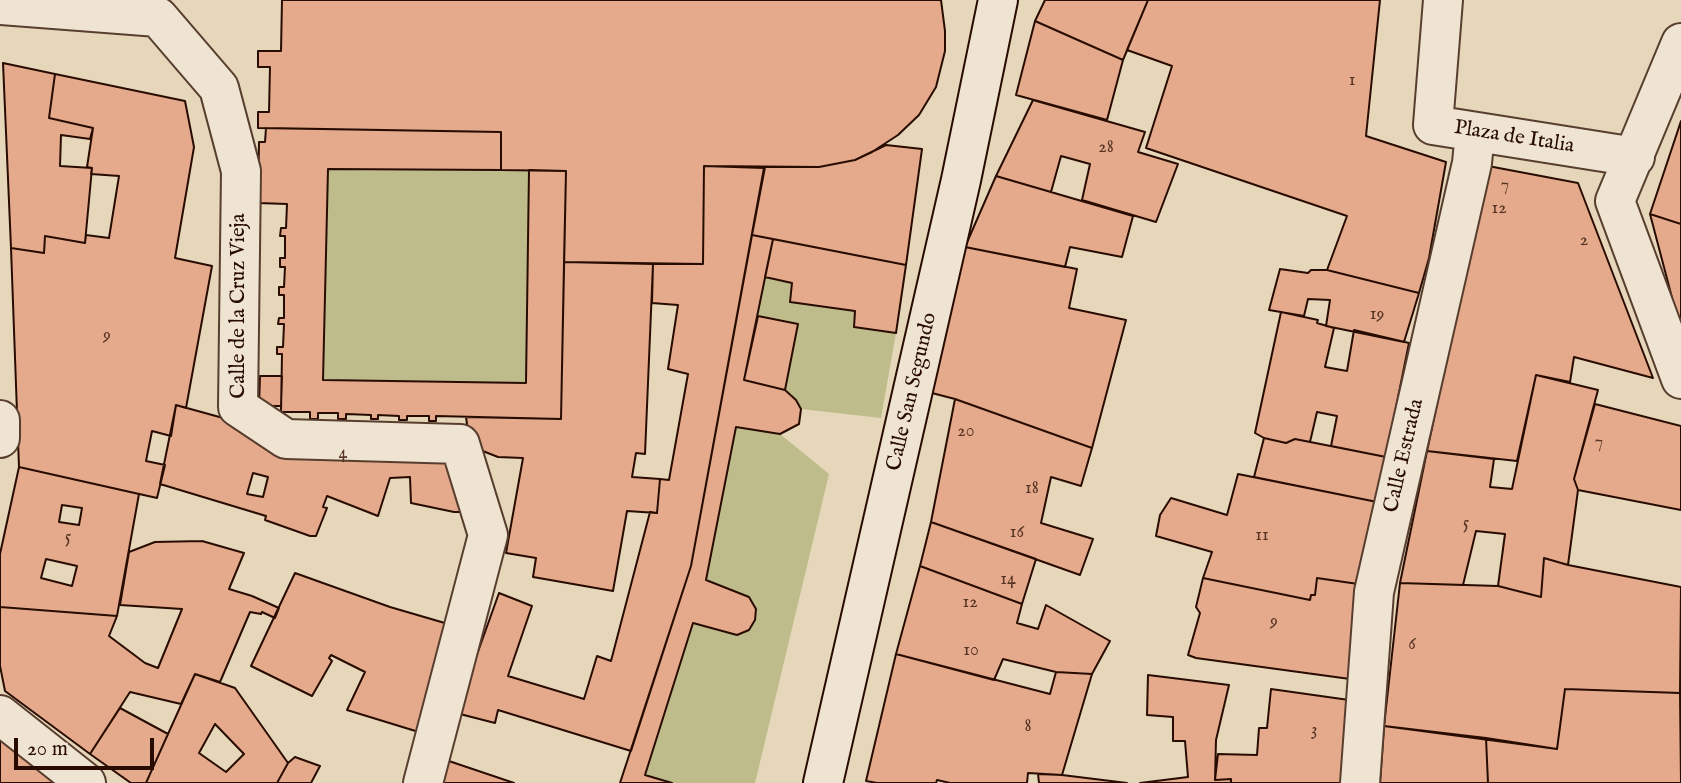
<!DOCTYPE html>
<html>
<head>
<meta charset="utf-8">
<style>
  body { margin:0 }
  #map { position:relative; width:1681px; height:783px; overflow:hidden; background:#e6d6ba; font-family:"IM FELL English",serif }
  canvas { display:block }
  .scale { position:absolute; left:14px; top:738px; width:140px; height:32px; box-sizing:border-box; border:4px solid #290c01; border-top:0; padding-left:9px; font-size:21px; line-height:24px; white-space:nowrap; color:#290c01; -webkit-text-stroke:5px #efe4d2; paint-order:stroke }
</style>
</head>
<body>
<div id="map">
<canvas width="1681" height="783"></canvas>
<div class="scale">20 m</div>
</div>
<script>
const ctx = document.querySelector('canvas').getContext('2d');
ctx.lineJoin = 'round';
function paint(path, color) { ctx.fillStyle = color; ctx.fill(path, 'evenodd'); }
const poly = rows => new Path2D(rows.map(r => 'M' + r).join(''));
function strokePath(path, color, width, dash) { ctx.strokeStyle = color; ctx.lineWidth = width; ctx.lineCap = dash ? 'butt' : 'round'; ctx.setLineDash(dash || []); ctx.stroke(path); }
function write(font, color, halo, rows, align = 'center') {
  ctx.font = font + ' "IM FELL English",serif'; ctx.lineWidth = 5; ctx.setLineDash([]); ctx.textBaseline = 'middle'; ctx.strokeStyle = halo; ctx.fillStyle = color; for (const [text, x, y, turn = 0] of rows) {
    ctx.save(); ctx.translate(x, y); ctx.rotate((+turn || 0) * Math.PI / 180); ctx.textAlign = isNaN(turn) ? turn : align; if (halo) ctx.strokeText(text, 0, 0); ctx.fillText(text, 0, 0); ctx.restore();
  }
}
const green = poly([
  [328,169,529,170,526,383,323,380],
  [765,277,792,283,790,302,855,311,854,327,896,333,881,418,801,409,796,400,785,390,798,324,758,316],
  [736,427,780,434,829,474,755,783,672,783,645,775,693,623,737,634,749,630,755,620,756,609,749,597,706,580]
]);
const building = poly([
  [282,0,941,0,945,31,945,51,936,87,919,115,898,135,872,152,855,160,819,167,704,166,703,264,564,262,566,171,501,170,501,132,258,128,258,112,269,112,270,67,258,67,258,51,281,51,282,0],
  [1045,0,1148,0,1123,60,1035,21,1045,0],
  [1148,0,1380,0,1366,136,1446,162,1429,258,1419,293,1327,270,1347,216,1146,148,1172,66,1127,50,1148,0],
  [1035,21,1123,60,1107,120,1016,95,1035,21],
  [3,63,55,74,49,118,93,128,90,139,61,135,60,166,92,168,85,243,45,236,44,253,11,248,3,63],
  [55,74,185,101,194,147,175,258,212,266,186,408,176,405,171,436,152,431,146,461,165,465,157,498,19,467,11,248,44,253,45,236,85,243,86,235,109,238,119,176,91,174,92,168,87,167,93,128,49,118,55,74],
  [1033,100,1145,132,1138,152,1178,164,1156,222,1082,200,1090,164,1061,156,1051,192,996,176,1033,100],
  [1681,121,1681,224,1650,214,1681,121],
  [266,128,501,132,501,170,328,169,323,380,526,383,529,170,566,171,561,419,436,416,436,421,429,421,429,416,407,416,407,420,399,420,399,416,378,415,378,419,371,419,371,415,346,414,346,419,338,419,338,413,318,413,318,419,310,419,310,412,281,412,282,354,277,354,277,347,283,347,284,324,278,324,279,318,284,318,284,295,279,295,279,287,284,287,285,267,280,267,280,258,285,258,285,236,280,236,281,228,286,228,287,204,258,203,259,142,265,142,266,128],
  [886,145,922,149,906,265,752,235,765,167,819,167,855,160,886,145],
  [704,166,764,168,691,566,631,751,498,710,495,723,456,713,499,593,532,606,508,676,584,699,597,656,611,661,650,512,657,513,660,479,669,480,688,374,668,369,678,305,652,303,653,264,703,264,704,166],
  [1488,166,1578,183,1653,378,1574,357,1570,382,1536,375,1517,461,1427,451,1488,166],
  [996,176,1133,216,1122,257,1070,247,1065,267,965,247,996,176],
  [1650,214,1681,224,1681,332,1650,214],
  [752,235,773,239,744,380,785,390,796,400,801,409,799,424,780,434,736,427,706,580,749,597,756,609,755,620,749,630,737,635,693,623,645,775,672,783,620,783,691,566,752,235],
  [773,239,906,265,896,333,854,327,855,311,790,302,792,283,765,277,773,239],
  [965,247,1077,269,1069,308,1126,320,1092,448,955,399,928,392,965,247],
  [564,262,653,264,645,454,636,453,632,477,660,479,657,513,627,511,613,591,533,577,536,558,506,553,523,458,498,457,470,446,466,417,561,419,564,262],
  [1280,269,1308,273,1311,270,1327,270,1419,293,1404,342,1326,326,1330,300,1308,299,1304,316,1269,310,1280,269],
  [1281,312,1318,320,1317,323,1334,328,1325,367,1347,371,1354,330,1409,343,1386,457,1331,446,1337,416,1317,412,1310,442,1295,439,1286,443,1264,438,1255,433,1281,312],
  [758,316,798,324,785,390,744,380,758,316],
  [1536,375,1598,390,1574,479,1578,490,1568,565,1544,558,1541,597,1498,586,1505,534,1476,531,1463,585,1400,583,1427,451,1494,459,1490,487,1512,489,1536,375],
  [260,376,282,376,281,406,259,406,260,376],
  [955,399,1092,448,1081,486,1051,477,1041,523,1093,539,1080,575,931,522,955,399],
  [1595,404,1681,426,1681,510,1578,490,1574,479,1595,404],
  [176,405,252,426,451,457,465,512,454,512,411,503,410,477,390,478,378,516,327,496,323,507,327,508,316,536,310,536,265,520,266,516,160,484,176,405],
  [253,473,268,477,263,497,247,494,253,473],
  [1264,438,1286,443,1295,439,1386,457,1377,502,1254,477,1264,438],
  [19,467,139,494,117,616,0,607,0,554,19,467],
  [62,505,82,508,79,525,59,522,62,505],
  [46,559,77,566,72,586,41,578,46,559],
  [1238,474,1377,502,1358,584,1317,578,1315,595,1311,595,1310,600,1203,578,1212,552,1156,536,1160,515,1171,498,1227,515,1238,474],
  [931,522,1036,559,1022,604,920,566,931,522],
  [202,541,244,553,229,589,252,596,279,608,275,618,262,612,261,614,250,612,220,682,195,674,181,704,130,692,90,754,5,691,0,666,0,607,117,616,109,636,145,663,158,668,182,609,120,605,129,552,155,542,202,541],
  [1544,558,1568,565,1681,587,1680,693,1565,689,1557,749,1384,726,1400,583,1498,586,1541,597,1544,558],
  [920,566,1022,604,1017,623,1038,629,1046,605,1110,641,1092,674,1056,672,1003,659,994,680,896,654,920,566],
  [295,573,390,607,455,626,422,733,347,710,365,672,331,655,329,658,332,661,312,696,251,666,295,573],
  [1203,578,1310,600,1311,595,1315,595,1317,578,1358,584,1350,679,1196,658,1188,655,1200,613,1196,607,1203,578],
  [896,654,1050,694,1056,672,1092,674,1062,775,1028,773,1027,783,950,783,937,780,936,783,877,783,866,781,896,654],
  [195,674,235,688,288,763,277,783,146,783,195,674],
  [215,724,244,754,226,772,199,753,215,724],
  [1148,675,1229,685,1216,740,1215,780,1231,779,1231,783,1140,783,1188,777,1185,741,1173,741,1173,717,1147,715,1148,675],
  [1271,689,1349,700,1344,783,1231,783,1231,779,1215,780,1218,754,1257,755,1259,728,1267,728,1271,689],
  [1565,689,1680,693,1681,783,1488,783,1486,738,1557,749,1565,689],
  [120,708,168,734,146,783,131,783,90,754,120,708],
  [1384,726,1486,738,1488,783,1380,783,1384,726],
  [0,739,61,783,0,783,0,739],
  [295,757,320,766,311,783,277,783,288,763,295,757],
  [440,758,514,783,435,783,440,758],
  [1038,774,1062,775,1127,783,1039,783,1038,774]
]);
const street = poly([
  [1443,0,1433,125,1635,157],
  [0,5,158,17,219,88,241,171,238,407,286,439,460,444,488,535,423,783],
  [1681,43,1615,201,1681,379],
  [0,420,0,438],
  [0,715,86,783],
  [1360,783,1374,592,1472,163,1475,132]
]);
const secondary = poly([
  [823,783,961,180,998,0]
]);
const numberNames = [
  ["1",1352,81],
  ["28",1106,148],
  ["7",1505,186],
  ["12",1499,209],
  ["2",1584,241],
  ["19",1377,315],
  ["9",107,336],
  ["20",966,432],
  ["7",1599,443],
  ["4",343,454],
  ["18",1032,489],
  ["5",1466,524],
  ["16",1017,533],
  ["11",1262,536],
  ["5",68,538],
  ["14",1008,580],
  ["12",970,603],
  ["9",1274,622],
  ["6",1412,645],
  ["10",971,651],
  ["8",1028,727],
  ["3",1314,731]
];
const streetNames = [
  ["Plaza de Italia",1514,138,9],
  ["Calle de la Cruz Vieja",240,306,-90],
  ["Calle San Segundo",913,392,-77],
  ["Calle Estrada",1405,456,-77]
];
paint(green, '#bdbc8a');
paint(building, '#e4aa8b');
strokePath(building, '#290c01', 2);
strokePath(street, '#583e2f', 42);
strokePath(secondary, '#290c01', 42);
strokePath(street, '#efe4d2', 38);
strokePath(secondary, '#efe4d2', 38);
write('18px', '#583424', null, numberNames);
write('21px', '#290c01', '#efe4d2', streetNames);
</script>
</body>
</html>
